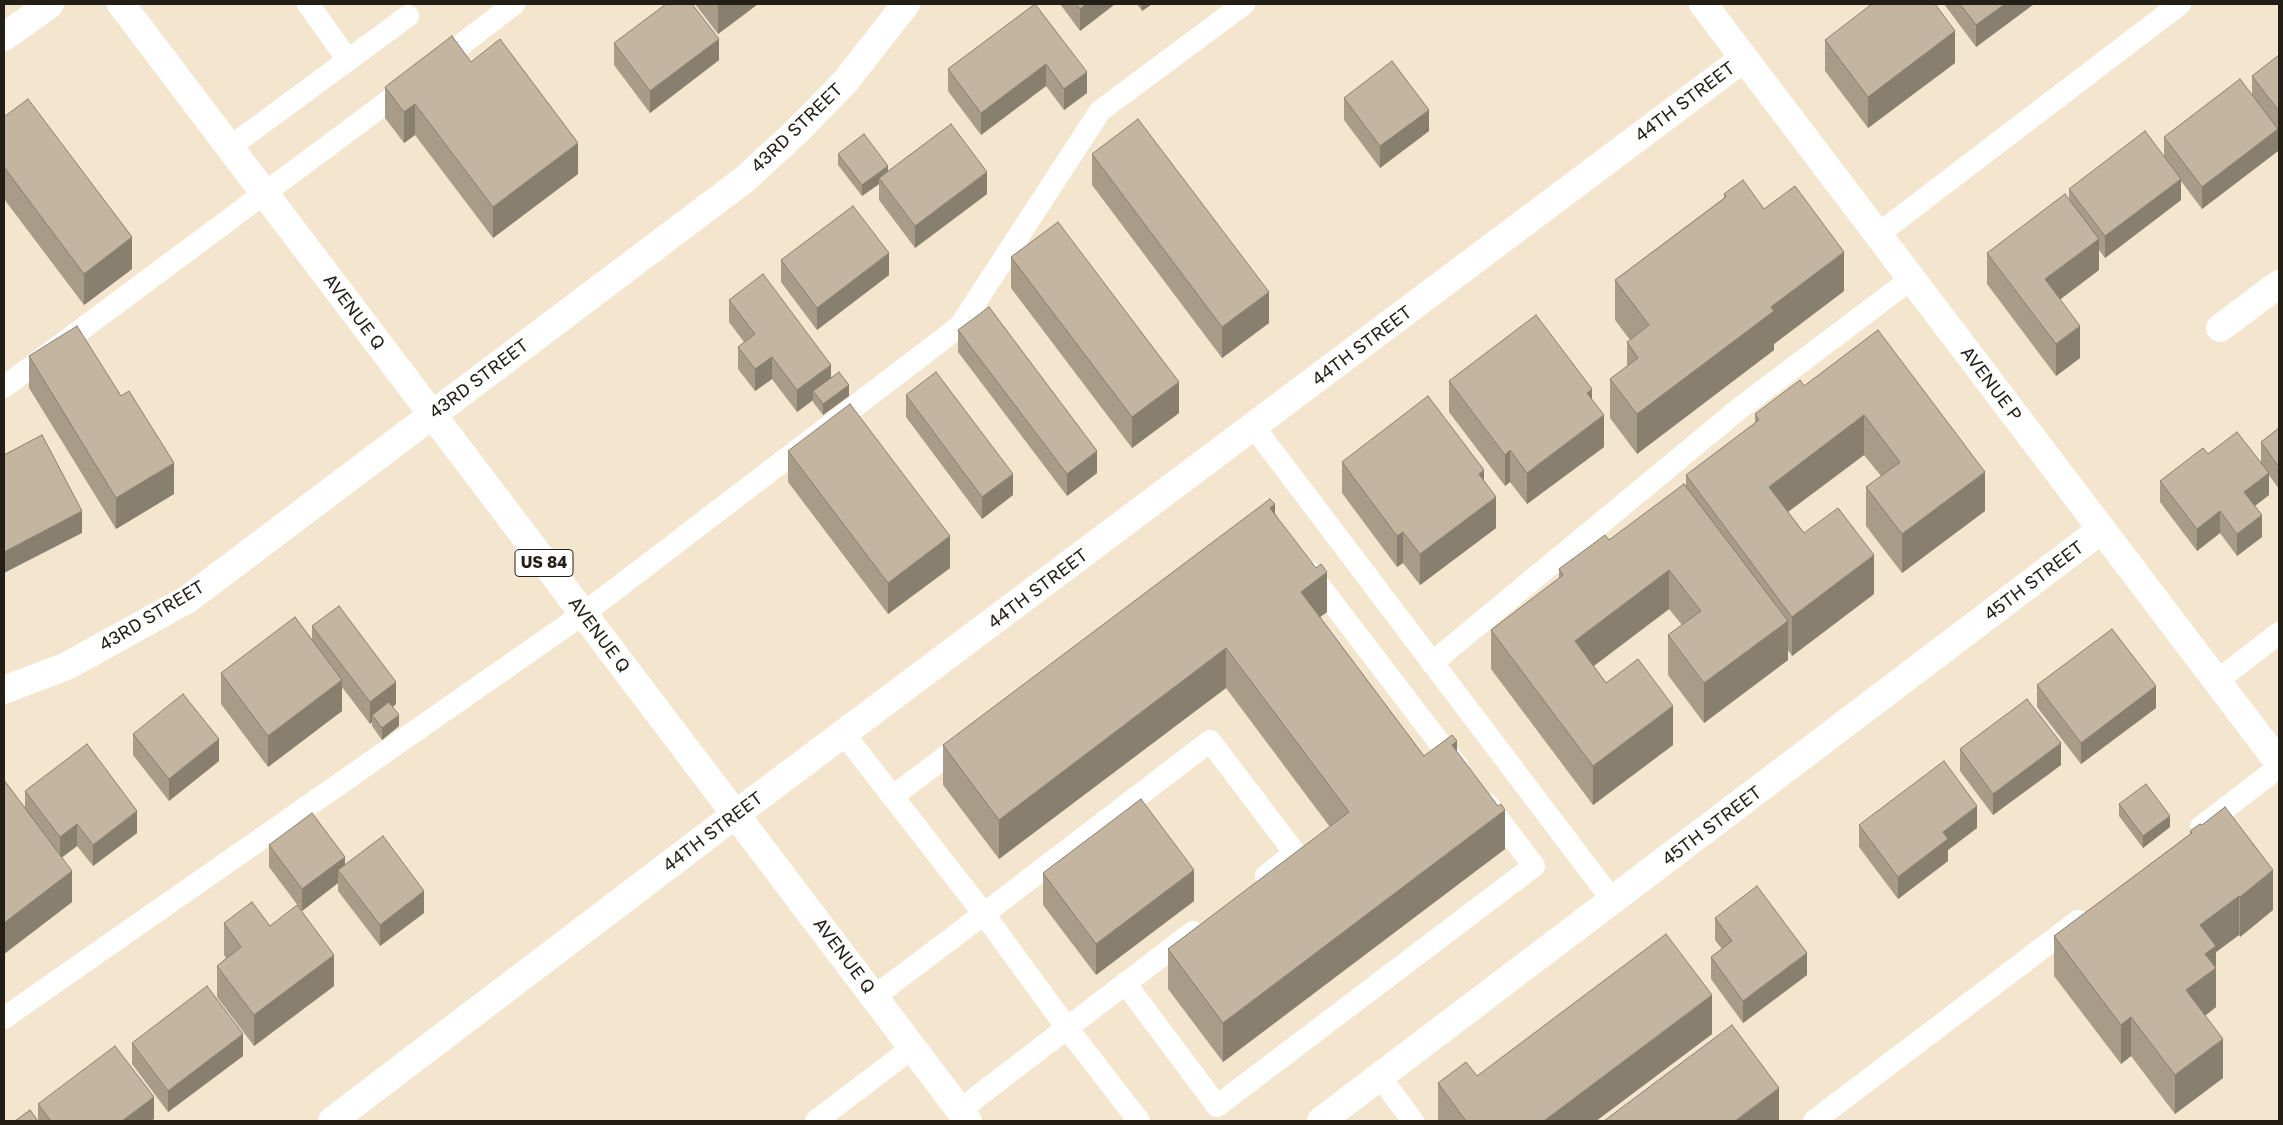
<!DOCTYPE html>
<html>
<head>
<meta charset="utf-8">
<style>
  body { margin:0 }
  #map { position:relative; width:2283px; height:1125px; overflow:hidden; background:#f4e6ce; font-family:"Golos Text",sans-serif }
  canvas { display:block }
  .frame { position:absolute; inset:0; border:5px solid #241f16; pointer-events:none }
</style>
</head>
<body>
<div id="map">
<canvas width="2283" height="1125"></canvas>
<div class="frame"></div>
</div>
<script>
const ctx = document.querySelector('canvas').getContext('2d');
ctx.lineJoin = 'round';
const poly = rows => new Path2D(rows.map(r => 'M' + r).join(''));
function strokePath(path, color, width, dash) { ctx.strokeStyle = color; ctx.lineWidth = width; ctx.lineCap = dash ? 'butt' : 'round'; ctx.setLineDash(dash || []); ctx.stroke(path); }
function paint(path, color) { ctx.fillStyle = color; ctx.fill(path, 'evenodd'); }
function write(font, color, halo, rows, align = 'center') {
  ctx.font = font + ' "Golos Text",sans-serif'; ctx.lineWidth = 4.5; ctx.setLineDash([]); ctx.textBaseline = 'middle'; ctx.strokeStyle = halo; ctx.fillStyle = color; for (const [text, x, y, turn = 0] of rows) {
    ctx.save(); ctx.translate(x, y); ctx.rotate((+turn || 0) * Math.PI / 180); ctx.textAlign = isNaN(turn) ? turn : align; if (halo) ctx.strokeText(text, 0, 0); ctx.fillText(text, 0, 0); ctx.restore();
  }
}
const lane = poly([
  [308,4,348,60],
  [435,65,514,4],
  [230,147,408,16],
  [1877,235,2180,4],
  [4,387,410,85],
  [1254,427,1613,901],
  [1309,572,1458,767],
  [1432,663,1740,408,1911,279],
  [2217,681,2279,633],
  [844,734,984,914,1210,741,1295,853,1266,876],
  [893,796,968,740],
  [2201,827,2279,767],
  [1125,983,1217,1106,1534,866,1487,804],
  [875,996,984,914,1067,1028,960,1110],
  [4,1018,583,614,960,326,1100,111,1244,4],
  [1380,1077,1413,1121],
  [816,1121,912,1048],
  [1139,1121,1067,1028,1193,932],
  [1814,1121,2078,921]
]);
const street = poly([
  [1703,4,2279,763],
  [2220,328,2279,284],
  [4,690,67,666,188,599,745,179,797,131,845,82,906,4],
  [332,1121,736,814,1744,58],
  [1321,1121,2102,529]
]);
const secondary = poly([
  [4,37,50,4]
]);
const highway = poly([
  [121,4,968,1121]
]);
const wall = poly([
  [695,4,758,4,718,34],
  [1035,4,1087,93,1064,110,1046,86,981,135,948,91,948,69],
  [1060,4,1115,4,1080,31],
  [1137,4,1152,4,1142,11],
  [1944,4,2034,4,1976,47],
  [1825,40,1955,63,1868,128,1825,71],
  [614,43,719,60,650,113,614,65],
  [2279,55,2279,133,2278,132,2278,151,2202,209,2181,181,2181,200,2105,258,2099,250,2099,270,2060,299,2080,358,2056,376,1987,284,1987,253,2069,199,2069,189,2164,156,2164,137,2252,95,2252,76],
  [471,62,578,174,493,238,415,135,404,143,385,118,385,87],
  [1344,98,1429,131,1380,168,1344,120],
  [4,117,132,269,84,305,4,199],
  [838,154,888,172,987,194,915,248,879,200,879,184,862,196,838,165],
  [1092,154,1269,323,1222,358,1092,185],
  [1724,194,1764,209,1844,291,1774,344,1774,350,1637,454,1610,418,1610,379,1627,366,1627,342,1630,340,1615,320,1615,280,1724,198],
  [1011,257,1179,413,1132,448,1011,288],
  [781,260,889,275,817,330,781,282],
  [729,300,831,378,849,396,823,415,813,402,813,400,797,412,772,379,755,391,738,369,738,347,744,342,729,322],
  [958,330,1097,473,1067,496,958,352],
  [1878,330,1985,511,1902,573,1866,526,1866,487,1881,476,1864,455,1788,512,1804,533,1874,594,1792,656,1788,650,1788,660,1704,723,1668,675,1668,635,1682,625,1669,609,1594,666,1606,683,1673,745,1593,805,1491,669,1491,630,1559,578,1559,569,1609,540,1686,485,1686,475,1755,423,1755,414,1804,386],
  [29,356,174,494,116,529,29,388],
  [1449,381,1592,400,1604,447,1527,504,1510,482,1505,486,1449,412],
  [906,395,1013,495,982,519,906,417],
  [2279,428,2279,489,2269,475,2269,495,2255,506,2262,537,2237,556,2220,533,2197,551,2160,502,2160,481,2208,454,2261,462,2261,442],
  [788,451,950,568,888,614,788,482],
  [1342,462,1484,481,1496,528,1420,585,1403,563,1397,567,1342,493],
  [1275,513,1327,612,1320,617,1424,756,1457,752,1505,849,1223,1062,1168,989,1168,949,1330,827,1226,688,999,859,943,785,943,745],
  [312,626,396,704,393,707,399,726,382,740,372,726,372,722,370,724,342,687,342,711,268,767,221,704,221,673,312,640],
  [2037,685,2156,708,2081,764,2037,707],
  [133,734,219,761,169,801,133,755],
  [1960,749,2061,765,1993,815,1960,771],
  [4,780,25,808,25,791,137,833,93,866,77,846,62,857,72,902,4,954],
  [2119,804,2170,827,2143,848,2119,816],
  [1859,825,1977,828,1948,850,1948,861,1898,899,1859,847],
  [2190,831,2273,910,2240,937,2239,935,2216,952,2216,1007,2205,1016,2223,1078,2175,1114,2131,1056,2121,1064,2054,976,2054,936,2190,834],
  [269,845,345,865,424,913,380,946,338,891,338,883,302,911,269,867],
  [1043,873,1194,901,1096,975,1043,905],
  [1715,918,1807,975,1743,1023,1711,979,1711,957,1722,949,1715,940],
  [224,923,270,926,334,986,254,1046,217,997,217,966,226,958,224,955],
  [1712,1034,1596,1121,1438,1121,1438,1083],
  [132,1043,243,1056,168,1112,132,1064],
  [38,1104,154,1119,151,1121,38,1121]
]);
const shadedWall = poly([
  [718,4,758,4,718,34],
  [1086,4,1115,4,1080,31,1080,9],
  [1142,4,1152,4,1142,11],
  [2005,4,2034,4,1976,47,1976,25],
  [1955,31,1955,63,1868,128,1868,97],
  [719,39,719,60,650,113,650,91],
  [1046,64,1046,86,981,135,981,113],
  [1087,72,1087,93,1064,110,1064,89],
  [415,104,415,135,404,143,404,112],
  [1429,110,1429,131,1380,168,1380,146],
  [2278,129,2278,151,2202,209,2202,187],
  [578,143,578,174,493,238,493,207],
  [888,166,888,177,879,178,879,184,862,196,862,185],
  [987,172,987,194,915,248,915,226],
  [2181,179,2181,200,2105,258,2105,236],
  [132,237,132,269,84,305,84,274],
  [2099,239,2099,270,2045,311,2045,279],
  [1844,252,1844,291,1774,344,1774,350,1637,454,1637,414,1771,307],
  [889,253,889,275,817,330,817,308],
  [1269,292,1269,323,1222,358,1222,327],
  [2080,326,2080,358,2056,376,2056,344],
  [772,357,772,379,755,391,755,369],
  [831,365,831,386,813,391,813,400,797,412,797,390],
  [1179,382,1179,413,1132,448,1132,417],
  [849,385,849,396,823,415,823,404],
  [1592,389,1592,420,1587,393],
  [1604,415,1604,447,1527,504,1527,473],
  [1864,415,1864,455,1769,526,1769,487],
  [1510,450,1510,482,1505,486,1505,455],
  [1097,451,1097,473,1067,496,1067,474],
  [174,463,174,494,116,529,116,498],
  [1484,470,1484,502,1479,474],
  [1985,472,1985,511,1902,573,1902,534],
  [2269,473,2269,495,2244,514,2244,492],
  [1013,474,1013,495,982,519,982,497],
  [1496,497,1496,528,1420,585,1420,554],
  [1275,504,1275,544,1270,508],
  [82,511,82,533,4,573,4,552],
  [2220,511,2220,533,2197,551,2197,529],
  [2262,515,2262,537,2237,556,2237,534],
  [1403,532,1403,563,1397,567,1397,536],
  [950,536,950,568,888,614,888,583],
  [1874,555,1874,594,1792,656,1792,617],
  [1669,570,1669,609,1575,680,1575,641],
  [1327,572,1327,612,1301,631,1301,592],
  [1788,621,1788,660,1704,723,1704,683],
  [1226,648,1226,688,999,859,999,820],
  [342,680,342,711,268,767,268,736],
  [396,682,396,704,375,720,372,715,372,722,370,724,370,702],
  [2156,686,2156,708,2081,764,2081,743],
  [1673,706,1673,745,1593,805,1593,766],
  [399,715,399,726,382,740,382,728],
  [219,739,219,761,169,801,169,779],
  [1457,741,1457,780,1452,745],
  [2061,743,2061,765,1993,815,1993,794],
  [1977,806,1977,828,1948,850,1948,861,1898,899,1898,877,1943,832],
  [1505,810,1505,849,1223,1062,1223,1023],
  [137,811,137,833,93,866,93,845],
  [2170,816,2170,827,2143,848,2143,836],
  [77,824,77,846,60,859,60,837],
  [345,857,345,878,338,870,338,883,302,911,302,889],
  [1194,870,1194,901,1096,975,1096,944],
  [2273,870,2273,910,2240,937,2240,897],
  [72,871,72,902,4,954,4,923],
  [424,891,424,913,380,946,380,925],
  [2239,896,2239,935,2216,952,2216,1007,2186,1030,2186,990,2200,925],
  [1807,953,1807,975,1743,1023,1743,1001],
  [334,955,334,986,254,1046,254,1015],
  [1712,995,1712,1034,1596,1121,1544,1121],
  [2131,1017,2131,1056,2121,1064,2121,1025],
  [243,1034,243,1056,168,1112,168,1091],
  [2223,1039,2223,1078,2175,1114,2175,1075],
  [1779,1088,1779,1121,1735,1121],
  [154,1097,154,1119,151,1121,122,1121]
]);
const building = poly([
  [666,4,692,4,719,39,650,91,614,43,666,4],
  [1035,4,1087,72,1064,89,1046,64,981,113,948,69,1035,4],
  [1076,4,1086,4,1080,9,1076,4],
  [1872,4,1935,4,1955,31,1868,97,1825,40,1872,4],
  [1960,4,2005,4,1976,25,1960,4],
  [452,36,471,62,500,39,578,143,493,207,415,104,404,112,385,87,452,36],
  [2279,55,2279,111,2252,76,2279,55],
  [1392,61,1429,110,1380,146,1344,98,1392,61],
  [2240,79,2278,129,2202,187,2164,137,2240,79],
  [28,99,132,237,84,274,4,167,4,117,28,99],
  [1138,119,1269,292,1222,327,1092,154,1138,119],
  [951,124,987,172,915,226,879,178,951,124],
  [2145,131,2181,179,2105,236,2069,189,2145,131],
  [864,134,888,166,862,185,838,154,864,134],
  [1743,180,1764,209,1795,186,1844,252,1771,307,1774,311,1637,414,1610,379,1638,358,1627,342,1649,325,1615,280,1726,197,1724,194,1743,180],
  [2065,194,2099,239,2045,279,2080,326,2056,344,1987,253,2065,194],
  [853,206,889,253,817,308,781,260,853,206],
  [1058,222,1179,382,1132,417,1011,257,1058,222],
  [763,274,831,365,797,390,772,357,755,369,738,347,755,334,729,300,763,274],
  [989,307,1097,451,1067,474,958,330,989,307],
  [1536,315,1592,389,1587,393,1604,415,1527,473,1510,450,1505,455,1449,381,1536,315],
  [77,326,121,396,129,391,174,463,116,498,29,356,77,326],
  [1878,330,1985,472,1902,534,1866,487,1900,462,1864,415,1769,487,1804,533,1838,508,1874,555,1792,617,1686,475,1759,420,1755,414,1800,380,1804,386,1878,330],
  [839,372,849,385,823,404,813,391,839,372],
  [936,372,1013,474,982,497,906,395,936,372],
  [1428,396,1484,470,1479,474,1496,497,1420,554,1403,532,1397,536,1342,462,1428,396],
  [850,404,950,536,888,583,788,451,850,404],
  [2279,428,2279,467,2261,442,2279,428],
  [2237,432,2269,473,2244,492,2262,515,2237,534,2220,511,2197,529,2160,481,2203,448,2208,454,2237,432],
  [42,435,82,511,4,552,4,455,42,435],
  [1684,484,1788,621,1704,683,1668,635,1701,611,1669,570,1575,641,1606,683,1638,659,1673,706,1593,766,1491,630,1563,575,1559,569,1605,535,1609,540,1684,484],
  [1270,499,1275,504,1270,508,1316,568,1321,564,1327,572,1301,592,1424,756,1452,735,1457,741,1452,745,1498,806,1501,804,1505,810,1223,1023,1168,949,1349,812,1226,648,999,820,943,745,1270,499],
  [339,606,396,682,370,702,312,626,339,606],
  [295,617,342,680,268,736,221,673,295,617],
  [2112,629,2156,686,2081,743,2037,685,2112,629],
  [183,694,219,739,169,779,133,734,183,694],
  [2027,699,2061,743,1993,794,1960,749,2027,699],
  [389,702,399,715,382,728,372,715,389,702],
  [87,744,137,811,93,845,77,824,60,837,25,791,87,744],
  [1944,761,1977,806,1943,832,1948,839,1898,877,1859,825,1944,761],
  [4,780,72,871,4,923,4,780],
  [2146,784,2170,816,2143,836,2119,804,2146,784],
  [1141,799,1194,870,1096,944,1043,873,1141,799],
  [2225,807,2273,870,2240,897,2239,896,2200,925,2216,946,2205,954,2216,968,2186,990,2223,1039,2175,1075,2131,1017,2121,1025,2054,936,2192,833,2190,831,2200,824,2202,825,2225,807],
  [312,813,345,857,302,889,269,845,312,813],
  [383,836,424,891,380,925,338,870,383,836],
  [1757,886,1807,953,1743,1001,1711,957,1732,941,1715,918,1757,886],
  [252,902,270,926,297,905,334,955,254,1015,217,966,241,947,224,923,252,902],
  [1666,934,1712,995,1544,1121,1466,1121,1438,1083,1466,1062,1477,1076,1666,934],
  [207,986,243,1034,168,1091,132,1043,207,986],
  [1732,1025,1779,1088,1735,1121,1604,1121,1732,1025],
  [115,1046,154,1097,122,1121,51,1121,38,1104,115,1046],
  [30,1110,38,1121,15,1121,30,1110]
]);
const shields = [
  [544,563,58]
];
const shieldNames = [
  ["US 84",544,563]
];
const streetNames = [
  ["44TH STREET",1685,102,-37],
  ["43RD STREET",797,128,-44],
  ["AVENUE Q",354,312,53],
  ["44TH STREET",1362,346,-37],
  ["43RD STREET",479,379,-37],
  ["AVENUE P",1991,384,53],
  ["45TH STREET",2034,581,-37],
  ["44TH STREET",1038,589,-37],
  ["43RD STREET",152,616,-31],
  ["AVENUE Q",599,635,53],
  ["45TH STREET",1712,826,-37],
  ["44TH STREET",713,832,-37],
  ["AVENUE Q",844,956,53]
];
strokePath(lane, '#fff', 22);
strokePath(street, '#fff', 28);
strokePath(secondary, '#fff', 28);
strokePath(highway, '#fff', 28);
paint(wall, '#a89c89');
paint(shadedWall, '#887f6f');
paint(building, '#c3b59f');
strokePath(building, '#887f6f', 1);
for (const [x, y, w] of shields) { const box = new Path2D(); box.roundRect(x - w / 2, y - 13.5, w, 27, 4); ctx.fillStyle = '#fff'; ctx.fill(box); strokePath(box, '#241f16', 1); }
write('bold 16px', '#241f16', null, shieldNames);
write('18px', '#241f16', '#fff', streetNames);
</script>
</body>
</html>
